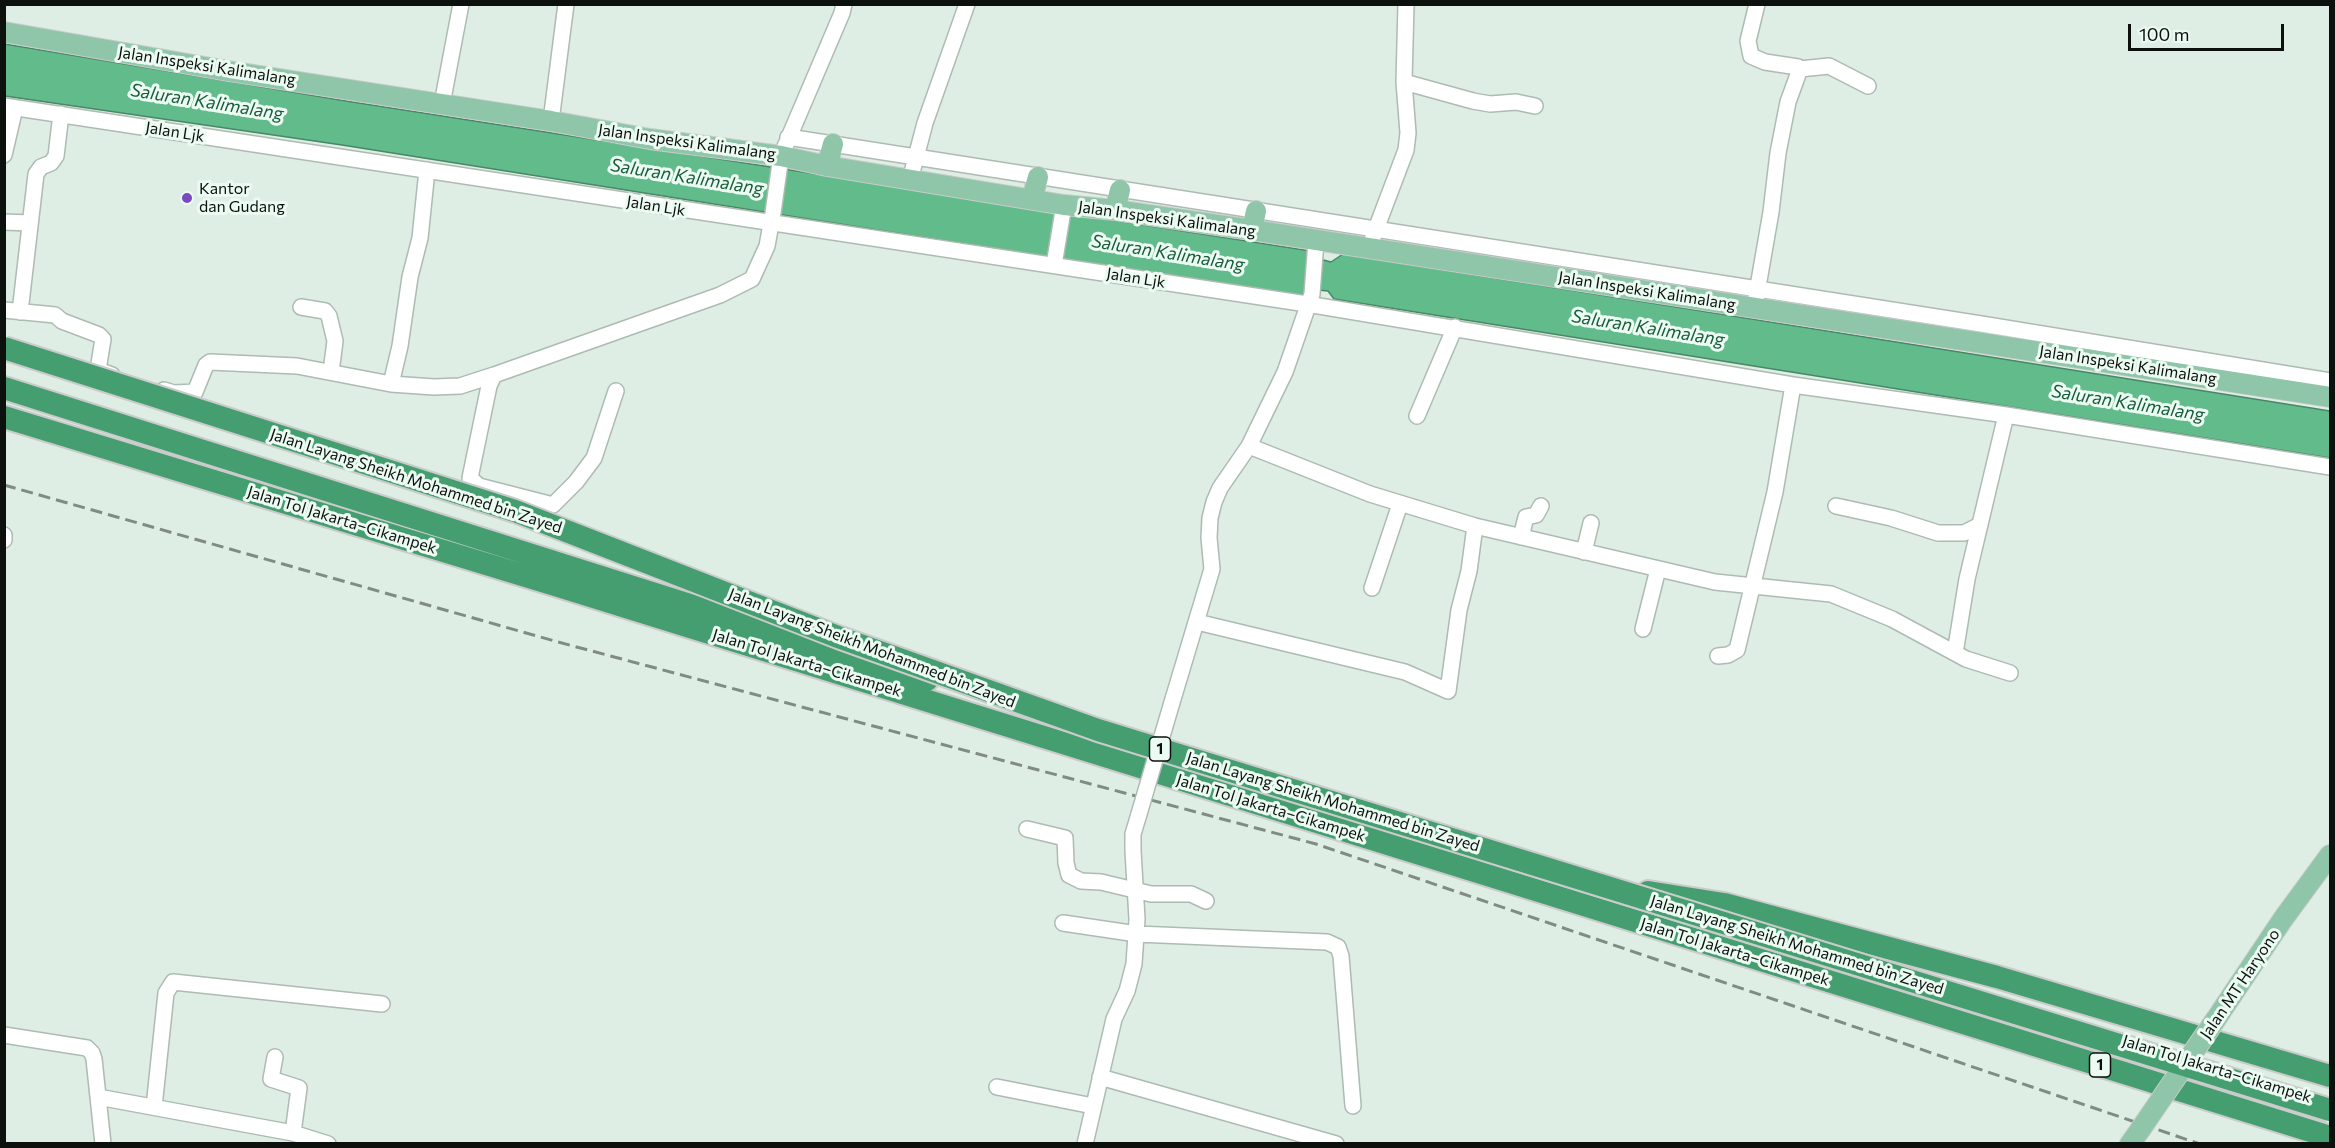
<!DOCTYPE html>
<html>
<head>
<meta charset="utf-8">
<style>
  body { margin:0 }
  #map { position:relative; width:2335px; height:1148px; overflow:hidden; background:#dfeee5; font-family:Commissioner,sans-serif }
  canvas { display:block }
  .frame { position:absolute; inset:0; border:6px solid #0c110e; pointer-events:none }
  .scale { position:absolute; left:2128px; top:24px; width:156px; height:27px; box-sizing:border-box; border:3px solid #0c110e; border-top:0; padding-left:8px; font-size:18px; line-height:21px; white-space:nowrap; color:#0c110e; -webkit-text-stroke:4px #ecfbf2; paint-order:stroke }
</style>
</head>
<body>
<div id="map">
<canvas width="2335" height="1148"></canvas>
<div class="frame"></div>
<div class="scale">100 m</div>
</div>
<script>
const ctx = document.querySelector('canvas').getContext('2d');
ctx.lineJoin = 'round';
function paint(path, color) { ctx.fillStyle = color; ctx.fill(path, 'evenodd'); }
const poly = rows => new Path2D(rows.map(r => 'M' + r).join(''));
function strokePath(path, color, width, dash) { ctx.strokeStyle = color; ctx.lineWidth = width; ctx.lineCap = dash ? 'butt' : 'round'; ctx.setLineDash(dash || []); ctx.stroke(path); }
function write(font, color, halo, rows, align = 'center') {
  ctx.font = font + ' Commissioner,sans-serif'; ctx.lineWidth = 6; ctx.setLineDash([]); ctx.textBaseline = 'middle'; ctx.strokeStyle = halo; ctx.fillStyle = color; for (const [text, x, y, turn = 0] of rows) {
    ctx.save(); ctx.translate(x, y); ctx.rotate((+turn || 0) * Math.PI / 180); ctx.textAlign = isNaN(turn) ? turn : align; if (halo) ctx.strokeText(text, 0, 0); ctx.fillText(text, 0, 0); ctx.restore();
  }
}
const water = poly([
  [5,44,346,101,1311,251,1316,258,1331,262,1343,254,2330,411,2330,458,1334,299,1328,291,1308,289,1300,297,342,145,5,96,5,44]
]);
const minor = poly([
  [1800,69,1829,66,1868,86],
  [1404,82,1473,101,1490,104,1516,102,1535,106],
  [442,104,461,4],
  [4,106,1307,304,1793,385,2006,415,2330,467],
  [551,121,566,4],
  [788,137,1981,324,2330,381],
  [4,155,15,108],
  [910,180,925,123,967,4],
  [4,222,30,223],
  [1373,237,1406,150,1408,133,1404,82,1406,4],
  [1054,265,1064,205],
  [1756,298,1771,212,1778,153,1788,102,1800,69,1798,67,1765,62,1751,56,1748,41,1757,4],
  [301,307,325,311,329,316,335,341,331,372],
  [4,310,55,315,62,321,99,335,103,339,98,370,112,375],
  [20,312,36,174,41,167,51,163,56,156,61,114],
  [391,384,400,346,410,277,420,238,427,170],
  [164,390,174,393,195,392,206,365,210,362,297,366,391,384,434,387,460,386,494,375],
  [616,391,594,458,576,482,553,505,479,486,470,478,489,386,494,375,720,295,752,279,767,246,773,213,781,156,842,13,844,4],
  [1417,416,1455,327],
  [1249,446,1370,494,1475,526,1715,582,1831,594,1892,619,1966,659,2010,673],
  [1836,506,1891,518,1938,533,1964,533,1980,525],
  [4,535,4,540],
  [1521,537,1526,517,1536,515,1541,506],
  [1584,552,1591,523],
  [1372,588,1400,504],
  [1197,622,1405,672,1448,691,1459,610,1469,571,1475,526],
  [1643,629,1658,569],
  [1953,650,1956,647,1967,579,2006,415],
  [1718,656,1728,655,1737,650,1775,492,1793,385],
  [1173,699,1212,569,1209,538,1210,518,1214,502,1220,488,1249,446,1285,372,1312,294,1316,241],
  [1027,829,1065,838,1066,863,1069,875,1081,881,1101,882,1151,894,1191,894,1206,901],
  [1063,923,1137,934,1327,942,1338,947,1341,956,1353,1106],
  [4,1035,87,1048,92,1053,94,1059,103,1144],
  [275,1057,271,1079,299,1088,293,1133],
  [1100,1077,1336,1144],
  [997,1087,1093,1106],
  [98,1097,293,1133,328,1144],
  [154,1107,166,993,173,982,382,1004],
  [1085,1144,1114,1019,1127,991,1134,964,1137,919,1133,851,1133,834,1139,814]
]);
const major = poly([
  [4,32,228,71,551,121,650,139,781,156,827,166,1064,205,1115,210,1252,230,2330,397],
  [827,166,833,144],
  [1032,199,1038,177],
  [1115,210,1120,190],
  [1252,230,1256,211],
  [2216,1019,2283,919,2330,855],
  [2130,1144,2140,1130]
]);
const highway = poly([
  [4,388,927,680],
  [4,417,555,585,2330,1137],
  [1648,892,1724,904,1997,977,2330,1076]
]);
const rail = poly([
  [4,485,558,642,1316,844,2200,1144]
]);
const minorBridge = poly([
  [1139,814,1173,699]
]);
const majorBridge = poly([
  [2140,1130,2216,1019]
]);
const highwayBridge = poly([
  [4,348,515,511,838,637,1098,730,2330,1110]
]);
const markers = [
  [187,198,6,"#7a48c0"]
];
const shields = [
  [1160,749,21],
  [2100,1065,21]
];
const shieldNames = [
  ["1",1160,749],
  ["1",2100,1065]
];
const streetNames = [
  ["Jalan Inspeksi Kalimalang",207,66,9],
  ["Jalan Ljk",175,132,9],
  ["Jalan Inspeksi Kalimalang",687,142,8],
  ["Jalan Ljk",656,206,9],
  ["Jalan Inspeksi Kalimalang",1167,219,8],
  ["Jalan Ljk",1136,278,9],
  ["Jalan Inspeksi Kalimalang",1647,291,9],
  ["Jalan Inspeksi Kalimalang",2128,365,9],
  ["Jalan Layang Sheikh Mohammed bin Zayed",416,481,18],
  ["Jalan Tol Jakarta–Cikampek",342,520,17],
  ["Jalan Layang Sheikh Mohammed bin Zayed",872,648,21],
  ["Jalan Tol Jakarta–Cikampek",807,663,17],
  ["Jalan Layang Sheikh Mohammed bin Zayed",1333,802,17],
  ["Jalan Tol Jakarta–Cikampek",1271,808,17],
  ["Jalan Layang Sheikh Mohammed bin Zayed",1797,945,17],
  ["Jalan Tol Jakarta–Cikampek",1735,952,17],
  ["Jalan MT Haryono",2240,984,-56],
  ["Jalan Tol Jakarta–Cikampek",2217,1069,17]
];
const poiNames = [
  ["Kantor",199,189],
  ["dan Gudang",199,207]
];
const waterNames = [
  ["Saluran Kalimalang",207,102,9],
  ["Saluran Kalimalang",687,177,9],
  ["Saluran Kalimalang",1168,253,9],
  ["Saluran Kalimalang",1648,328,9],
  ["Saluran Kalimalang",2128,403,9]
];
paint(water, '#62bb8b');
strokePath(water, '#488866', 1.5);
strokePath(minor, '#adbbb2', 18);
strokePath(major, '#cacbca', 22);
strokePath(highway, '#cacbca', 26);
strokePath(minor, '#fff', 15);
strokePath(major, '#8fc5a9', 20);
strokePath(highway, '#449e70', 22);
strokePath(rail, '#808b84', 3, [12, 6]);
strokePath(minorBridge, '#adbbb2', 18, []);
strokePath(majorBridge, '#cacbca', 22, []);
strokePath(highwayBridge, '#cacbca', 26, []);
strokePath(minorBridge, '#fff', 15);
strokePath(majorBridge, '#8fc5a9', 20);
strokePath(highwayBridge, '#449e70', 22);
for (const [x, y, r, color] of markers) { const dot = new Path2D(); dot.arc(x, y, r, 0, 2 * Math.PI); ctx.fillStyle = color; ctx.fill(dot); strokePath(dot, '#ecfbf2', 2); }
for (const [x, y, w] of shields) { const box = new Path2D(); box.roundRect(x - w / 2, y - 12, w, 24, 4.5); ctx.fillStyle = '#ecfbf2'; ctx.fill(box); strokePath(box, '#0c110e', 1.5); }
write('bold 15px', '#0c110e', null, shieldNames);
write('16px', '#0c110e', '#ecfbf2', streetNames);
write('16px', '#0c110e', '#ecfbf2', poiNames, 'left');
write('italic 18px', '#195c3c', '#ecfbf2', waterNames);
</script>
</body>
</html>
